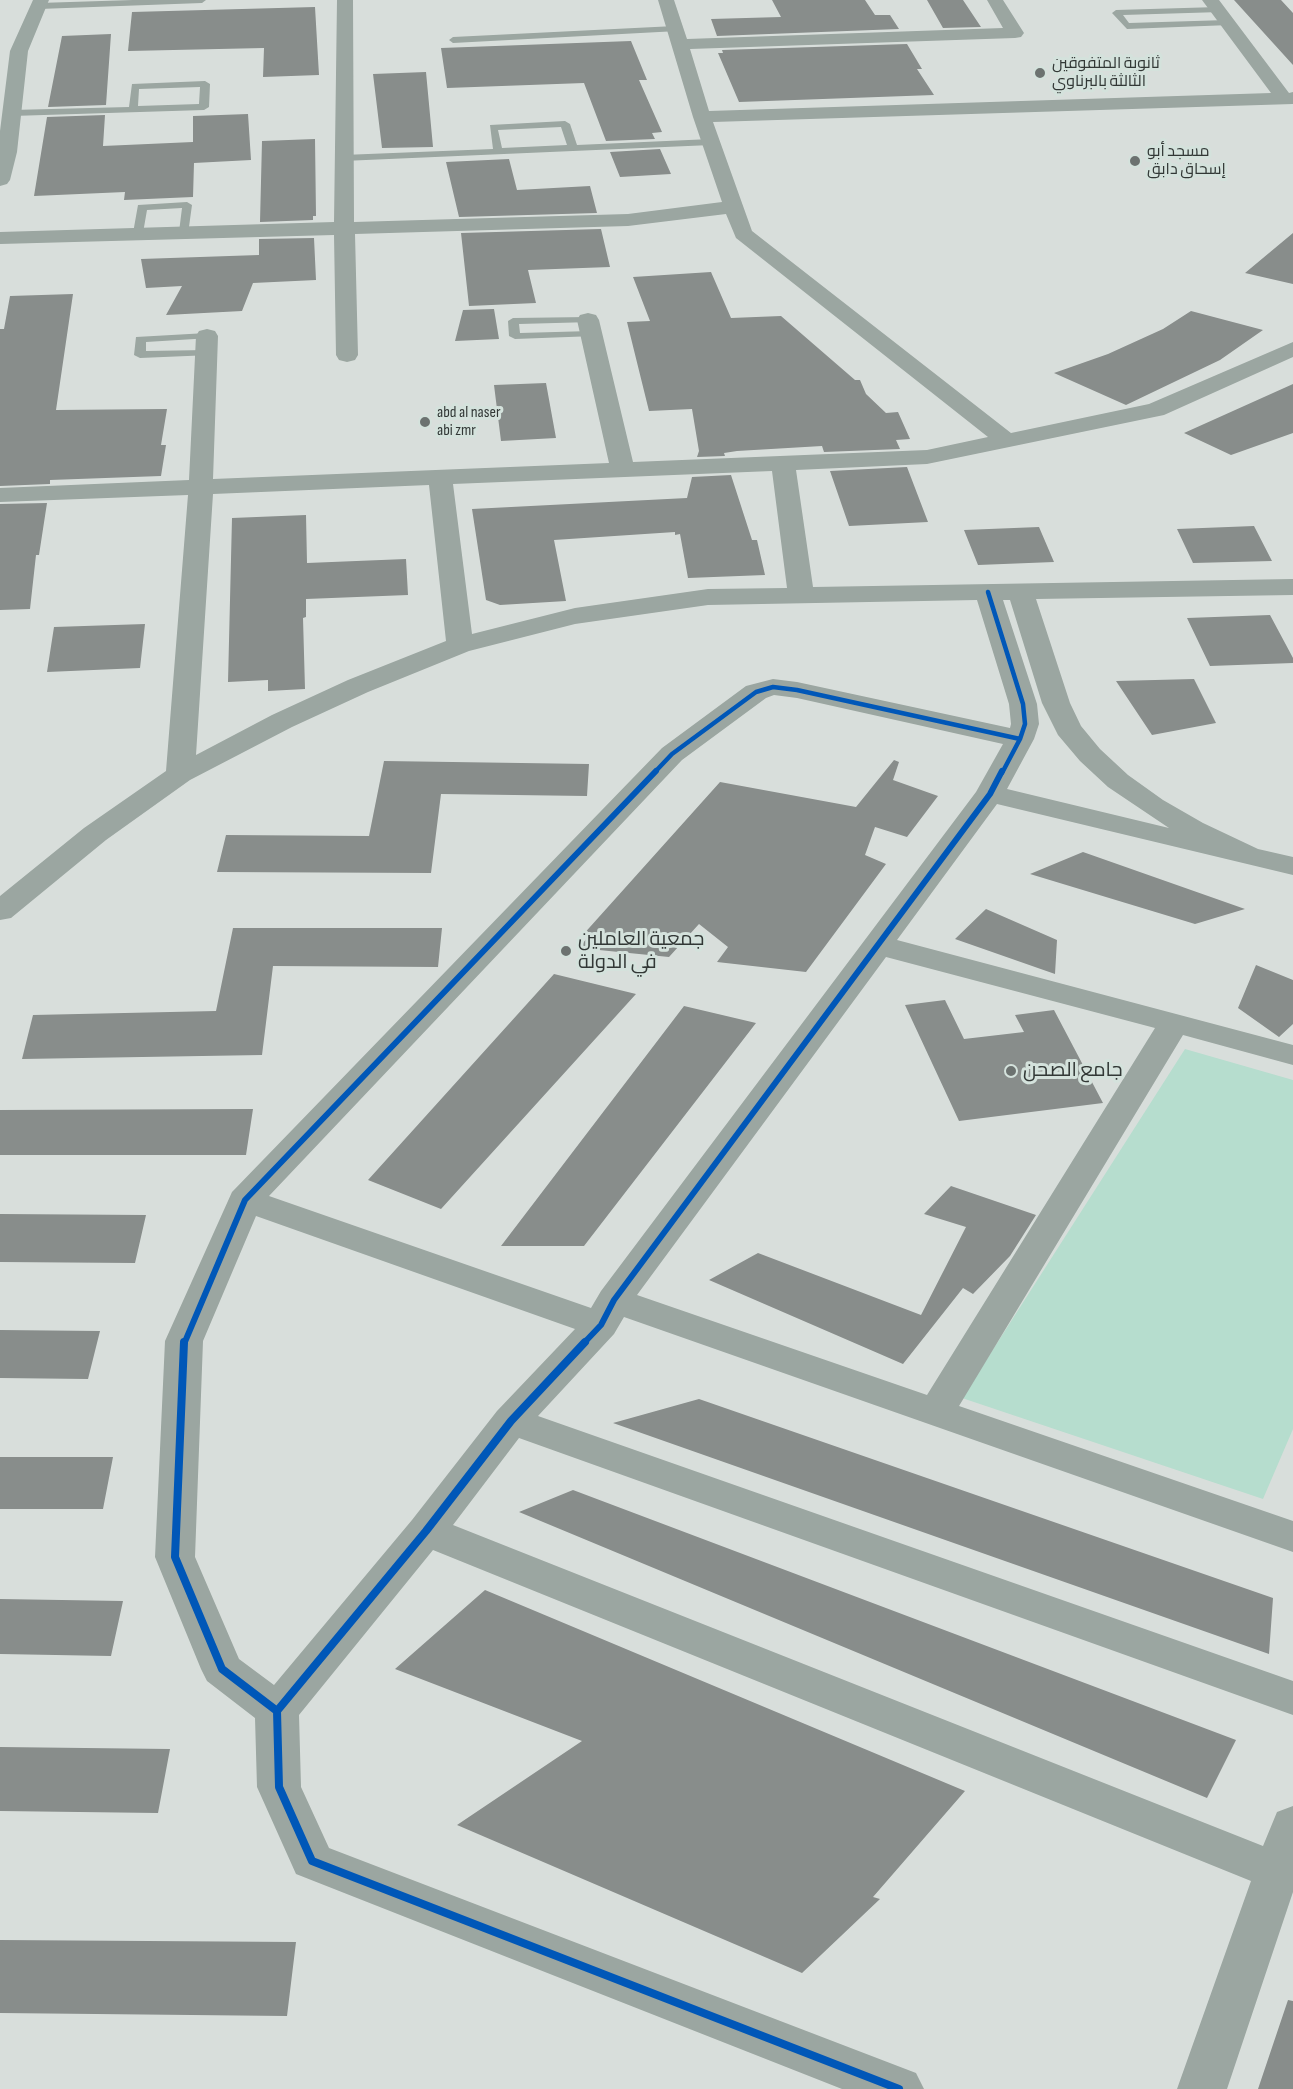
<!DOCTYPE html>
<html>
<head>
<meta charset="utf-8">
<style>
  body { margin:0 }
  canvas { display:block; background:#d8dedb }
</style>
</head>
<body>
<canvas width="1293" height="2089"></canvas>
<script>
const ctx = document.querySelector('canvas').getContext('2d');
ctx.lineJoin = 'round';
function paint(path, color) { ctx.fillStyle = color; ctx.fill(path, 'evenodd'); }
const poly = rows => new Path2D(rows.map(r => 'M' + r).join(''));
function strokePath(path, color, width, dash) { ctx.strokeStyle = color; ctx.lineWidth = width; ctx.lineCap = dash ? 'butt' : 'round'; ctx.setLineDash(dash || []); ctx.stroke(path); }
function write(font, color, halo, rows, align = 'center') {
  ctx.font = font + ' "Sofia Sans Condensed",Cairo,sans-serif'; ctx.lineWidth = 6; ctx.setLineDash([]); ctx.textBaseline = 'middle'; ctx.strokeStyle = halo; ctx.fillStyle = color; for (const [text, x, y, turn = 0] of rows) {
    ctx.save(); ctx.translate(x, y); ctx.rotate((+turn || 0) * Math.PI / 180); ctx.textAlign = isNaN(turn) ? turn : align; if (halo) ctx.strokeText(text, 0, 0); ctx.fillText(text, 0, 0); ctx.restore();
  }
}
const green = poly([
  [1185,1049,1293,1080,1293,1429,1263,1499,962,1398]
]);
const building = poly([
  [772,0,865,0,875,15,890,15,899,29,717,36,711,19,781,17],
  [927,0,963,0,981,27,943,28],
  [1234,0,1281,0,1293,13,1293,65],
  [315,7,319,75,263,77,264,48,128,51,132,12],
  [111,34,106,105,48,107,62,36],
  [631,41,647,80,639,80,662,132,652,133,655,139,606,141,584,83,447,88,441,48],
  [907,44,922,69,917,69,934,95,739,102,718,53,723,53,722,50],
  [426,72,433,147,382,148,373,74],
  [248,114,251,160,194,163,193,197,124,200,125,192,34,196,47,117,105,115,103,146,193,142,193,116],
  [315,139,316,216,313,216,313,220,260,222,262,141],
  [660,149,671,174,620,177,610,152],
  [509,159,517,190,590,186,597,213,459,217,446,162],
  [601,229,610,267,528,270,536,303,469,306,461,233],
  [1293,233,1293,284,1245,273],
  [314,238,316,280,253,283,242,311,166,315,182,286,146,288,141,259,259,255,259,239],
  [711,272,731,318,781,316,855,380,860,380,866,394,886,413,898,412,910,439,896,440,900,449,824,452,822,446,737,451,724,453,725,456,697,457,699,451,692,409,649,411,627,322,650,321,633,277],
  [73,294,56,410,167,409,161,445,166,445,161,476,50,480,50,484,0,486,0,329,4,329,10,296],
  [494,309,499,339,455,341,463,310],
  [1191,311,1263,330,1220,360,1126,405,1054,373,1108,354,1163,329],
  [546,383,556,438,501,441,494,385],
  [1293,384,1293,433,1231,455,1184,433],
  [907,467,928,522,849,526,830,471],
  [731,475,752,540,757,540,765,575,688,578,680,534,675,535,675,532,554,540,566,601,500,605,486,600,472,509,687,498,692,477],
  [47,503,39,555,36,555,30,609,0,610,0,504],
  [306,515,307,563,406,559,408,595,306,599,306,617,303,618,305,689,268,691,268,680,228,682,232,518],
  [1254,526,1272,561,1193,563,1177,529],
  [1039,527,1054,562,978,565,964,530],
  [1270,615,1293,658,1293,663,1210,666,1187,618],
  [145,624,140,668,47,672,54,627],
  [1194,679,1216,723,1152,735,1116,681],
  [894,760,899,762,893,780,938,796,907,837,875,827,865,855,886,864,806,972,717,962,728,947,699,924,669,957,579,948,587,938,581,937,720,782,856,807],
  [384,761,589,764,587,796,441,794,431,873,217,872,226,835,369,836],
  [1083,852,1245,909,1195,924,1030,874],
  [986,909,1057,940,1055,974,955,939],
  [233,928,442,928,438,967,273,966,262,1055,22,1059,33,1015,216,1011],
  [1256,965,1293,980,1293,1024,1279,1037,1238,1008],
  [554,974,636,994,441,1209,368,1180],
  [945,1000,964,1039,1024,1032,1015,1015,1054,1010,1103,1103,959,1121,905,1005],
  [684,1006,756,1023,584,1246,501,1246],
  [253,1109,246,1155,0,1155,0,1110],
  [951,1186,1036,1215,1010,1256,973,1294,963,1288,903,1364,709,1280,758,1253,921,1315,966,1227,924,1214],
  [0,1214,146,1215,135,1263,0,1262],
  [0,1330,100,1331,88,1379,0,1378],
  [699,1399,1273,1598,1269,1654,613,1423],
  [0,1457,113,1457,103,1509,0,1509],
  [573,1490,1236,1740,1207,1798,519,1512],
  [485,1590,965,1791,873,1897,880,1899,802,1973,457,1825,582,1741,395,1669],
  [0,1599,123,1601,111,1656,0,1654],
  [0,1747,170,1749,158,1813,0,1811],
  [0,1940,296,1942,287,2016,0,2013],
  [1288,2000,1293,2001,1293,2089,1258,2089]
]);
const service = poly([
  [133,0,206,0,202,3,39,9,35,6,39,3,133,0],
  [1218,7,1222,10,1221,12,1123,15,1129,23,1227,20,1230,21,1230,25,1127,29,1112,13,1116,10,1218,7],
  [675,26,679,29,678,31,453,43,449,40,453,37,675,26],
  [205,81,210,84,209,107,204,110,12,116,7,113,12,110,129,107,132,84,205,81],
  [200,87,199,104,138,106,139,89,200,87],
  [565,121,570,124,577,145,711,139,716,142,711,145,343,161,338,158,343,155,493,149,490,125,565,121],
  [561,127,567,145,502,148,498,130,561,127],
  [187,202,192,205,188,234,179,232,182,208,147,210,143,233,138,236,133,233,138,205,187,202],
  [588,317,593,320,592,322,519,324,520,333,591,331,595,332,595,336,515,339,509,336,508,321,513,318,588,317],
  [207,333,213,336,211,338,146,342,146,351,207,350,211,351,211,355,140,358,134,355,136,337,207,333]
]);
const minor = poly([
  [337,0,353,0,354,222,628,214,722,202,693,117,658,0,674,0,687,39,1003,28,987,0,1003,0,1024,33,1021,37,1015,38,690,49,709,111,1271,93,1202,0,1219,0,1289,93,1293,92,1293,104,713,122,752,231,1011,433,1149,404,1293,342,1293,357,1164,415,927,464,796,470,813,587,1293,579,1293,595,1036,599,1070,703,1081,726,1100,749,1128,775,1163,800,1203,823,1258,849,1293,857,1293,875,997,804,897,940,1293,1045,1293,1065,1183,1035,959,1406,1293,1521,1293,1552,624,1317,614,1334,538,1416,1293,1681,1293,1715,519,1438,453,1525,1263,1846,1277,1812,1293,1806,1293,1892,1227,2089,1177,2089,1251,1881,433,1550,299,1715,301,1787,329,1848,916,2073,924,2089,842,2089,296,1874,257,1787,255,1718,207,1681,201,1669,155,1557,165,1341,232,1192,662,748,746,686,773,679,797,682,1010,728,1011,724,1009,704,977,600,708,605,575,624,469,651,368,692,292,727,190,780,106,840,11,918,0,920,0,896,84,828,166,771,188,495,0,502,0,488,189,480,196,336,199,331,207,329,215,331,218,336,213,479,609,463,577,320,580,315,588,313,596,315,599,320,633,462,927,450,988,437,736,238,726,214,628,226,355,234,358,355,355,360,347,362,339,360,336,355,334,235,0,244,0,232,334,222,337,0],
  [772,471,787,588,708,589,575,608,472,634,453,484,772,471],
  [429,485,446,641,348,680,272,715,196,755,213,494,429,485],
  [1003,600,1010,600,1042,703,1058,735,1080,761,1108,787,1169,828,1007,789,1034,739,1039,724,1037,704,1003,600],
  [774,695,797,698,1003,744,976,792,601,1291,591,1308,269,1196,682,760,766,698,774,695],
  [886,957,1155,1028,927,1395,637,1295,886,957],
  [256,1216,575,1329,497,1411,412,1520,274,1685,239,1659,195,1557,203,1341,256,1216]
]);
const primary = poly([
  [33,0,49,0,28,51,17,152,10,180,7,184,0,186,0,131,10,51,33,0]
]);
const cyclewayFar2 = poly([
  [988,592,1023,704,1025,724,1020,739,1002,773],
  [654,773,672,754,756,692,773,687,797,690,1020,739]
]);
const cyclewayFar1 = poly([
  [184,1344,245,1200,656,771],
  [583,1344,601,1325,614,1300,990,794,1002,771]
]);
const cycleway = poly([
  [184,1342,175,1557,222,1669,277,1711],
  [585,1342,511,1421,426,1531,277,1711,279,1787,312,1861,899,2089]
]);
const markers = [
  [1040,73,6,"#6c7270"],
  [1135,161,6,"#6c7270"],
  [425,422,6,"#6c7270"],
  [566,951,6,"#6c7270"],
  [1011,1071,6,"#6c7270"]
];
const farPoinames = [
  ["ثانوية المتفوقين",1052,64],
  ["الثالثة بالبرناوي",1052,82],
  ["مسجد أبو",1147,152],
  ["إسحاق دابق",1147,170],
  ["abd al naser",437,413],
  ["abi zmr",437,431]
];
const poiNames = [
  ["جمعية العاملين",578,940],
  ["في الدولة",578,963],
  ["جامع الصحن",1023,1071]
];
paint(green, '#b6ddce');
paint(building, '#888d8b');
paint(service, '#9ba6a1');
paint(minor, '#9ba6a1');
paint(primary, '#9ba7a2');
strokePath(cyclewayFar2, '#0057b8', 4.5);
strokePath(cyclewayFar1, '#0057b8', 6);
strokePath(cycleway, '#0057b8', 8);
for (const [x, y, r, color] of markers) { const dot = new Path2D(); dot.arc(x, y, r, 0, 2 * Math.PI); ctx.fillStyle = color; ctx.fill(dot); strokePath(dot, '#d4e2dc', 2); }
write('16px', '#323836', '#d4e2dc', farPoinames, 'left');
write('20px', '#323836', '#d4e2dc', poiNames, 'left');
</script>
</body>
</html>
